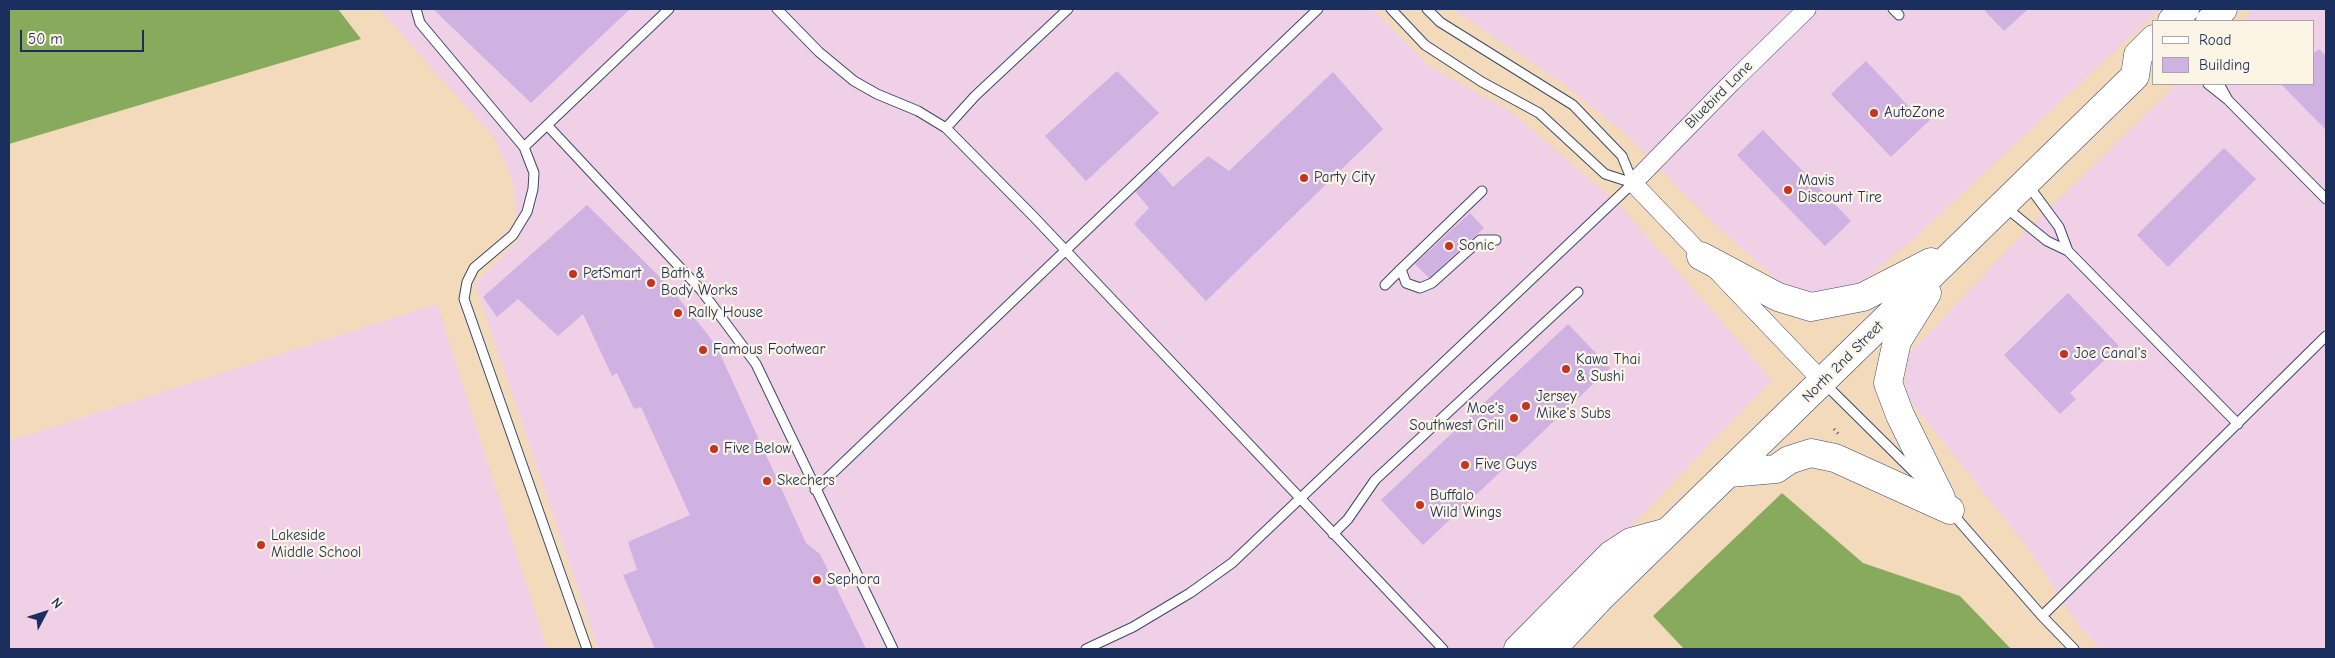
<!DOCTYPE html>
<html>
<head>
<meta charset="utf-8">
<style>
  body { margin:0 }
  #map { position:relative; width:2335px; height:658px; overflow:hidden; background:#f3dabb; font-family:"Comic Neue",sans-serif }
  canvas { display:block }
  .frame { position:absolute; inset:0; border:10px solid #1b2f5e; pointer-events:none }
  .legend { position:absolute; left:2152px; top:20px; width:162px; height:65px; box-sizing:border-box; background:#fcf5e5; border:1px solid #a2a6af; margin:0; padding:6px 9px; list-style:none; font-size:15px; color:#1b2f5e }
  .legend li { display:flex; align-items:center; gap:10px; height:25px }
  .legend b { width:25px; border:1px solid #a2a6af }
  .north { position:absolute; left:20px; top:588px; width:50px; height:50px; -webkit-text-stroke:4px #fcf5e5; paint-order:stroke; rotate:50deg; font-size:14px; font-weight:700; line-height:20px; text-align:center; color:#1b2f5e }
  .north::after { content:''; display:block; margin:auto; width:18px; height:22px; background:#1b2f5e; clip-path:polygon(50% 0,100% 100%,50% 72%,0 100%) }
  .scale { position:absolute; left:20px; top:30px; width:124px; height:22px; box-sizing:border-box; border:2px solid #1b2f5e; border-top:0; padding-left:6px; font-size:15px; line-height:18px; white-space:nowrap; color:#1b2f5e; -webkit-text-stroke:4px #fcf5e5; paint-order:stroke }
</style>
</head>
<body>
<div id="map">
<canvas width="2335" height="658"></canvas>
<div class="frame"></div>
<ul class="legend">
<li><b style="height:6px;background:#fff"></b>Road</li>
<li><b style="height:14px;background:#cfb1e2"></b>Building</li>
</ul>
<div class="north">N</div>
<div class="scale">50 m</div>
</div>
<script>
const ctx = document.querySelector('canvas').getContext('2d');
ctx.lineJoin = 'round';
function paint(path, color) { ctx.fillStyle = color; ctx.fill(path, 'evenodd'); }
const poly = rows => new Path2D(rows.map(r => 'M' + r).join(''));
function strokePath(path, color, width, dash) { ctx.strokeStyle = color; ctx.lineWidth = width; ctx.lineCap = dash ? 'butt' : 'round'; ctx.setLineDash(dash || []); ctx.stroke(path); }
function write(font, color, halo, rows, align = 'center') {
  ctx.font = font + ' "Comic Neue",sans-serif'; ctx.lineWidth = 4.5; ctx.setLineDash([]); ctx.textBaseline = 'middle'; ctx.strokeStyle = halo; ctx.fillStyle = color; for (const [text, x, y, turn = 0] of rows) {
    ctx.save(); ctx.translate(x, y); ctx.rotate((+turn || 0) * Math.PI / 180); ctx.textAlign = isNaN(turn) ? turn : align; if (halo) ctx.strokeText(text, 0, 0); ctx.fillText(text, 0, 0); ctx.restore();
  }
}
const built = poly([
  [379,9,1373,9,1428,65,1510,111,1596,184,1626,212,1772,380,1512,649,598,649,475,284,519,240,512,180,494,137],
  [1453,9,2160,9,1909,243,1863,281,1838,294,1804,291,1778,281,1705,215,1628,136,1565,85],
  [2254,9,2326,9,2326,649,2101,649,2078,625,2028,548,1904,393,1908,355,2016,241,2177,84,2314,84,2314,21,2241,21],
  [437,304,547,649,9,649,9,441]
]);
const forest = poly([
  [9,9,338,9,361,39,9,144],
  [1782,493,1863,563,1960,596,2011,649,1684,649,1653,616]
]);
const building = poly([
  [433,9,630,9,531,103],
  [1983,9,2028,9,2004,31],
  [2319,49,2326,56,2326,130,2282,85,2314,84,2314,53],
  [1866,61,1912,110,1934,116,1891,157,1831,94],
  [1117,71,1159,113,1086,181,1045,136],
  [1333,72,1383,129,1206,301,1134,224,1149,208,1135,191,1158,170,1173,187,1208,156,1229,171],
  [1763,130,1851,221,1825,246,1737,155],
  [2224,148,2256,179,2168,267,2137,235],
  [587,205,668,285,716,345,806,543,820,554,866,649,655,649,623,575,637,570,628,542,690,515,641,407,634,409,617,373,612,376,583,314,558,336,518,299,497,317,483,297],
  [1470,213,1484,228,1429,278,1415,264],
  [2068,293,2119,346,2070,393,2076,399,2060,414,2004,355],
  [1568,324,1610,368,1423,545,1381,500]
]);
const path = poly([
  [1834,429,1840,436]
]);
const lane = poly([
  [416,9,420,23,524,147,534,173,533,189,527,212,513,235,474,268,467,282,464,299,587,649],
  [777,9,819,52,854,81,877,94,918,111,946,128,1033,216,1443,649],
  [1391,9,1425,45,1482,82,1539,113,1605,174,1633,183],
  [1427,9,1440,22,1573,105,1622,156,1633,183],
  [1893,9,1899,15],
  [2208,84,2228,100,2219,84],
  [2228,100,2326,199],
  [547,125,701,290,756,364,893,649],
  [946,128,975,96,1068,9],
  [524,147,669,9],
  [1482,191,1401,269,1406,283,1420,288,1432,283,1480,240,1496,240],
  [2004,206,2047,241,2068,251,2059,227,2028,185],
  [2068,251,2238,424],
  [1385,285,1401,269],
  [1825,384,1919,477],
  [815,490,1318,9],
  [1951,512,2042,616,2074,649],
  [1333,534,1348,519,1375,480,1578,292],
  [2042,616,2326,336],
  [1086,649,1133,627,1190,593,1232,563,1633,183]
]);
const street = poly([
  [1807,9,1732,82,1633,183,1823,382]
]);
const primary = poly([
  [2172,21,2185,9],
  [2210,21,2223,9],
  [1701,256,1778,297,1811,307,1863,297,1931,262],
  [1927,293,1897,341,1888,383,1900,415,1941,498],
  [1729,473,1776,469,1789,460,1811,453,1835,458,1950,510],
  [1518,649,1611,555,1631,542,1664,533],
  [1552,649,1601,597,2135,76,2138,55,2154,39]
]);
const markers = [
  [1874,113,5,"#c8321e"],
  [1304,178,5,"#c8321e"],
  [1788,190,5,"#c8321e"],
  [1449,246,5,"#c8321e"],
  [573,274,5,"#c8321e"],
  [651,283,5,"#c8321e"],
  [678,313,5,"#c8321e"],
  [703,350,5,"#c8321e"],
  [2064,354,5,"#c8321e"],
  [1566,369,5,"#c8321e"],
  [1526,406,5,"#c8321e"],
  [1514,418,5,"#c8321e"],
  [714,449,5,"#c8321e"],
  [1465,465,5,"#c8321e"],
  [767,481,5,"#c8321e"],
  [1420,505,5,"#c8321e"],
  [261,545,5,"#c8321e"],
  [817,580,5,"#c8321e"]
];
const streetNames = [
  ["Bluebird Lane",1719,95,-45],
  ["North 2nd Street",1843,362,-45]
];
const poiNames = [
  ["AutoZone",1884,113],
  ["Party City",1314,178],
  ["Mavis",1798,181],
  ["Discount Tire",1798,198],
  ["Sonic",1459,246],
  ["PetSmart",583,274],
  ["Bath &",661,274],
  ["Body Works",661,291],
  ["Rally House",688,313],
  ["Famous Footwear",713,350],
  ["Joe Canal's",2074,354],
  ["Kawa Thai",1576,360],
  ["& Sushi",1576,377],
  ["Jersey",1536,397],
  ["Mike's Subs",1536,414],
  ["Moe's",1504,409,"right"],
  ["Southwest Grill",1504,426,"right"],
  ["Five Below",724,449],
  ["Five Guys",1475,465],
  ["Skechers",777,481],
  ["Buffalo",1430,496],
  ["Wild Wings",1430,513],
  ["Lakeside",271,536],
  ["Middle School",271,553],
  ["Sephora",827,580]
];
paint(built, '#efd0e6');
paint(forest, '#88aa5d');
paint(building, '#cfb1e2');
strokePath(lane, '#3b496c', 11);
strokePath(street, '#3b496c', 19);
strokePath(primary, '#3b496c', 29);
strokePath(path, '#3b496c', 3, [1, 4]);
strokePath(lane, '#fff', 9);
strokePath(street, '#fff', 18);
strokePath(primary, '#fff', 28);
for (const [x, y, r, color] of markers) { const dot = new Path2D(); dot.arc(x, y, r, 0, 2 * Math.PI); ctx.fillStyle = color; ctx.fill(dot); strokePath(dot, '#fcf5e5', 2); }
write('15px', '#1b2f5e', '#fcf5e5', streetNames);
write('15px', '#1b2f5e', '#fcf5e5', poiNames, 'left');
</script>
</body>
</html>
